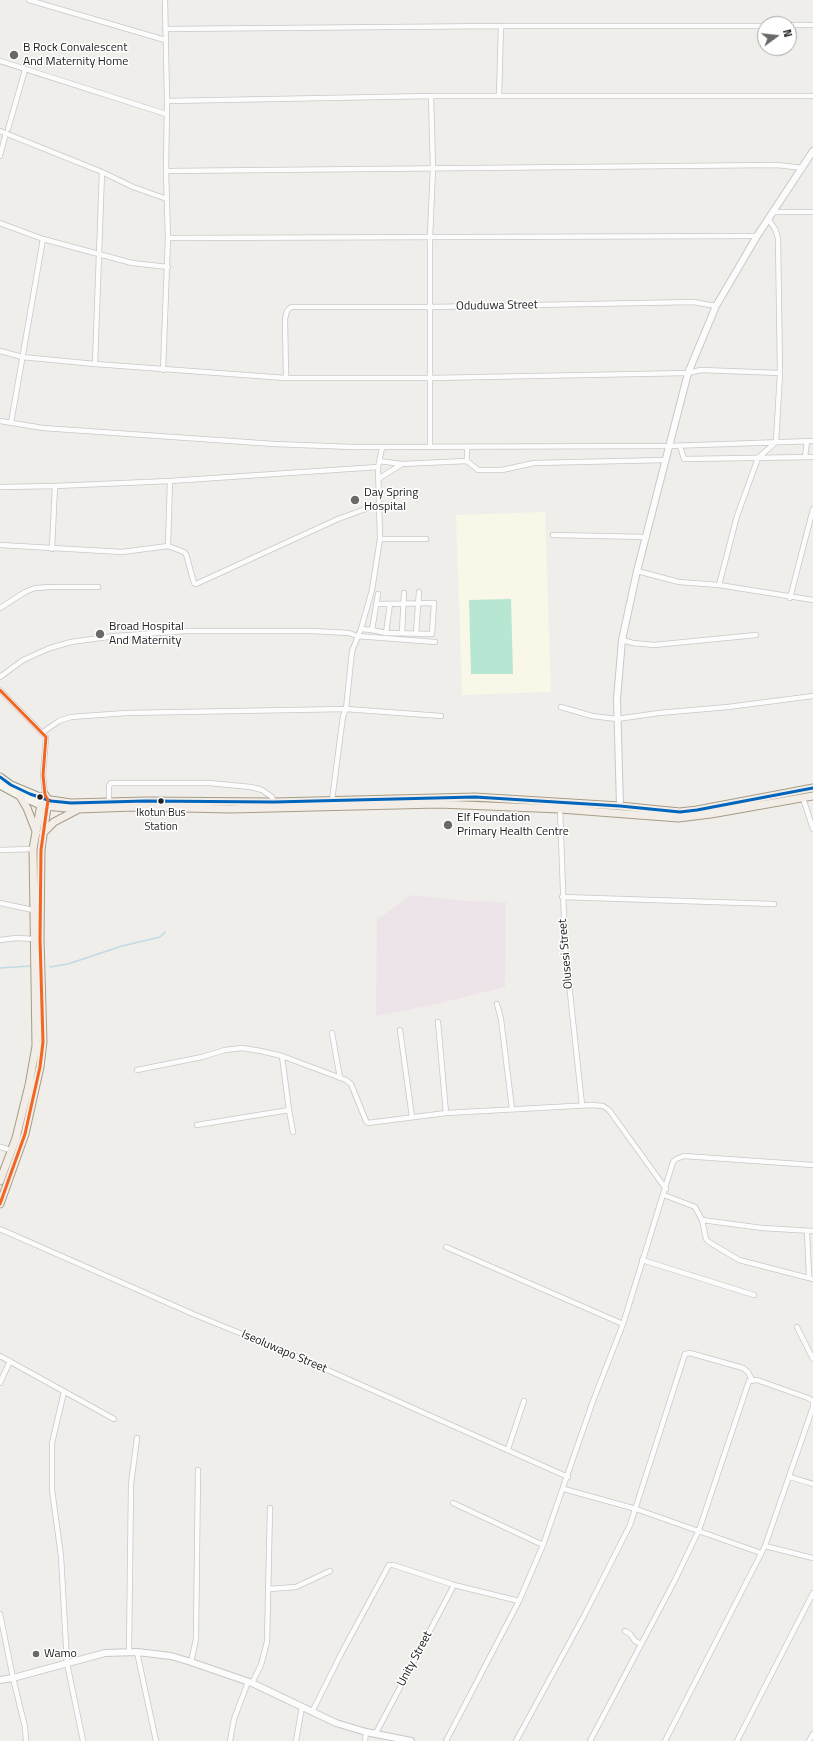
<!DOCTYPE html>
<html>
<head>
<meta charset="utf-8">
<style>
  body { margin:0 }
  #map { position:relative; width:813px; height:1741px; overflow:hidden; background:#f0eeeb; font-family:"Titillium Web",sans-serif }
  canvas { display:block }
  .north { position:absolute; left:757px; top:16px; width:40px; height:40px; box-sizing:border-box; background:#fff; border:1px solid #a7a7a7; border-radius:50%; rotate:75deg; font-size:11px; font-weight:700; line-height:16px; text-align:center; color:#222 }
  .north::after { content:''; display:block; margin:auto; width:14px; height:18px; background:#6a6968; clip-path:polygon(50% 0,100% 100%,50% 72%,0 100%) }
</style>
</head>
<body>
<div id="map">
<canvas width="813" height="1741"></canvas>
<div class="north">N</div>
</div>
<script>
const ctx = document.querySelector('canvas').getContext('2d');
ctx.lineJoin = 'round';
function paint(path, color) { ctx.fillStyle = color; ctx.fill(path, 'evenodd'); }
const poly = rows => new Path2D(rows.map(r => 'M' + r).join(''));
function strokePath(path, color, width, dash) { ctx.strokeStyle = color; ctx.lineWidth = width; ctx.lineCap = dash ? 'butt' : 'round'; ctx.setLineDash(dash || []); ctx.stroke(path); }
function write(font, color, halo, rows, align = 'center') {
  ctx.font = font + ' "Titillium Web",sans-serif'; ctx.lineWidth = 3; ctx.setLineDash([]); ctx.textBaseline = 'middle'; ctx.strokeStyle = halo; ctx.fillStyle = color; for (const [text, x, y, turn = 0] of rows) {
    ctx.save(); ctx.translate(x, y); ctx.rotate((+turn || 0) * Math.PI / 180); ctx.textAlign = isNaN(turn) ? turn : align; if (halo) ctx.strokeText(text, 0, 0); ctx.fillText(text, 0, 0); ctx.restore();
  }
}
const industrial = poly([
  [415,895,466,901,506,902,505,987,437,1004,376,1016,377,917,381,917,409,896]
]);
const education = poly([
  [545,512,551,692,462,695,456,515]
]);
const pitch = poly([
  [511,599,513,674,471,674,469,600]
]);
const stream = poly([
  [50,967,68,964,122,946,160,937,165,932],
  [0,968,30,966]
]);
const minor = poly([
  [29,0,165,40],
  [789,25,813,25],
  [165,29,501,26,765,26],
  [0,61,166,114],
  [499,96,501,26],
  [167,101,431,96,813,96],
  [8,129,25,70],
  [0,131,102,172,133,187,167,199],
  [0,156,6,133],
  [166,171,777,165,803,168],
  [774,212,813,212],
  [0,223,43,239,132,263,168,267],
  [168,238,757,236],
  [0,351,22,357,95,364,286,378,430,378,688,373,701,370,780,373],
  [95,364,102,172],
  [163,370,168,238,166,171,167,101,165,0],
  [286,378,285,319,287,311,291,307,430,307,693,302,716,306],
  [0,421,43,428,274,444,353,447,669,446,813,441],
  [11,423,43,239],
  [680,446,684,459,813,457],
  [430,447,430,237,433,168,431,96],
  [805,457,807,441],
  [379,461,402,464,467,461,467,447],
  [467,461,478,470,502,470,534,463,666,460],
  [378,479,402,464],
  [0,487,55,486,170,481,378,467],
  [553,535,647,537],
  [380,539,426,539],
  [0,545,122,552,168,546,184,552,186,554,194,583,196,584,338,519,379,504],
  [168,546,170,481],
  [52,549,55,486],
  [637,571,679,582,719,585,813,600],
  [719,585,737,516,758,458,776,442,780,373,778,238,775,229,769,220],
  [790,598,813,509],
  [0,608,25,592,35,588,51,587,98,587],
  [361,629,372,630,378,594],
  [372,630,386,633,432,634,434,603,377,604],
  [386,633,390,604],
  [402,633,404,593],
  [416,634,419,592],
  [622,640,633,643,654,645,756,635],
  [0,677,23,660,50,648,71,642,115,636,186,631,312,631,349,633,357,636,435,642],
  [0,690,46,737,43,775,45,795],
  [561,707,592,716,617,719,659,713,728,707,813,696],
  [43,732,59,721,71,717,126,713,346,709,441,716],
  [803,798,813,829],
  [332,800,343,716,346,709,352,651,361,629,372,590,380,539,378,467,382,448],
  [109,802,109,786,111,783,209,783,251,787,262,790,272,797,274,802],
  [560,808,565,946,582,1105],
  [0,850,33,849],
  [562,897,774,904],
  [0,903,33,910],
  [0,940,16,938,35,939],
  [497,1004,501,1019,512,1109],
  [438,1022,446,1113],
  [400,1030,412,1117],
  [332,1033,340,1078],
  [282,1056,289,1110,293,1132],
  [137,1070,202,1057,225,1050,242,1048,261,1051,282,1056,346,1080,351,1084,366,1121,368,1123,446,1113,592,1105,603,1106,609,1110,666,1189],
  [197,1125,289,1110],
  [0,1147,11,1150],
  [664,1195,695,1207,702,1220,706,1239,709,1242,739,1260,813,1279],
  [702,1220,762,1228,813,1231],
  [0,1229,193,1314,296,1356,568,1477],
  [807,1231,809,1277],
  [446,1247,623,1324],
  [642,1260,754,1295],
  [797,1327,813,1359],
  [0,1356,114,1419],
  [0,1383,10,1361],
  [64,1392,52,1443,52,1490,61,1556,67,1663,83,1741],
  [508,1449,524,1401],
  [790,1477,813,1484],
  [564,1489,636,1509,761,1553],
  [453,1503,543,1545],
  [765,1546,813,1558],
  [269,1589,296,1587,330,1571],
  [0,1614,13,1678,25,1727,26,1741],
  [625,1631,630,1634,635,1641,641,1644],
  [129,1652,131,1484,137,1438],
  [137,1652,156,1741],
  [191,1662,196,1639,198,1470],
  [252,1683,261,1665,267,1642,270,1508],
  [312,1712,341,1654,389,1565,393,1565,454,1585,519,1601],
  [376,1733,454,1585],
  [230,1741,234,1719,248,1682],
  [296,1741,302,1707],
  [365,1741,366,1732],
  [446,1741,519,1601,543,1545,593,1401,623,1324,673,1162,676,1159,684,1156,813,1165],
  [516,1741,585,1614,630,1525,685,1354,690,1353,743,1368,748,1372,752,1380],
  [590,1741,674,1582,699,1530,749,1381,757,1380,808,1398,813,1401,813,1406],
  [665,1741,765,1546,813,1407],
  [737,1741,813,1593],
  [809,1741,813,1734]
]);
const tertiary = poly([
  [620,806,617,699,622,640,637,571,688,373,716,306,757,236,813,151],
  [0,1680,13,1678,105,1653,137,1652,171,1656,191,1662,252,1683,336,1723,366,1732,411,1741]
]);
const secondary = poly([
  [0,777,11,785,42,798],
  [0,785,20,796,41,805]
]);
const primary = poly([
  [20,796,27,808,36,831],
  [44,799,71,803,145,801,274,802,475,797,620,806,680,812,697,810,813,788],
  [44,806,78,809,135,807,231,809,439,804,560,809,678,818,711,814,813,796],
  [43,833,54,822,77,810],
  [0,1181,16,1138,29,1085,36,1046,33,849,42,798,45,795,48,800,47,807,41,850,40,939,43,1042,40,1067,25,1134,0,1204]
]);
const bus1 = poly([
  [0,777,11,785,30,794,51,801,71,803,145,801,274,802,475,797,620,806,680,812,697,810,813,788]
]);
const bus2 = poly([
  [0,690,46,737,43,775,45,795,48,800,41,850,40,939,43,1042,40,1067,25,1134,0,1204]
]);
const markers = [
  [14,55,5,"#6a6968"],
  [355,500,5,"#6a6968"],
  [100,634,5,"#6a6968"],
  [40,797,3.5,"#222"],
  [161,801,3.5,"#222"],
  [448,825,5,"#6a6968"],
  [36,1654,4,"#6a6968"]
];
const busNames = [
  ["Ikotun Bus",161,813],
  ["Station",161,827]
];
const poiNames = [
  ["B Rock Convalescent",23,48],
  ["And Maternity Home",23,62],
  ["Day Spring",364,493],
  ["Hospital",364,507],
  ["Broad Hospital",109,627],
  ["And Maternity",109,641],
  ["Elf Foundation",457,818],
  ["Primary Health Centre",457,832],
  ["Wamo",44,1654]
];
const streetNames = [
  ["Oduduwa Street",497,306,-1],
  ["Olusesi Street",566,954,-95],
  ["Iseoluwapo Street",284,1352,23],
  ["Unity Street",415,1659,-62]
];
paint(industrial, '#ede4e9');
paint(education, '#f8f7e8');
paint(pitch, '#b7e6d2');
strokePath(stream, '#bfdbe3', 1.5);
strokePath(minor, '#c9c8c7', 6);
strokePath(tertiary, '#c9c8c7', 8);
strokePath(secondary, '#999a82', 9);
strokePath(primary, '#a79c86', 9);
strokePath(minor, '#fdfcfc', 4.5);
strokePath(tertiary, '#fdfcfc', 6);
strokePath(secondary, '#f4f4ed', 7);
strokePath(primary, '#f3ede7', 7);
strokePath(bus1, '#0065bd', 3);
strokePath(bus2, '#f26522', 3);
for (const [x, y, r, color] of markers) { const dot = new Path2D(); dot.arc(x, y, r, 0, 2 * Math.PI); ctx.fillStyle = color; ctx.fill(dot); strokePath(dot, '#fff', 1.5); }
write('11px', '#222', '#fff', busNames);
write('12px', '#222', '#fff', poiNames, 'left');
write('12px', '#222', '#fff', streetNames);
</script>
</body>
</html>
